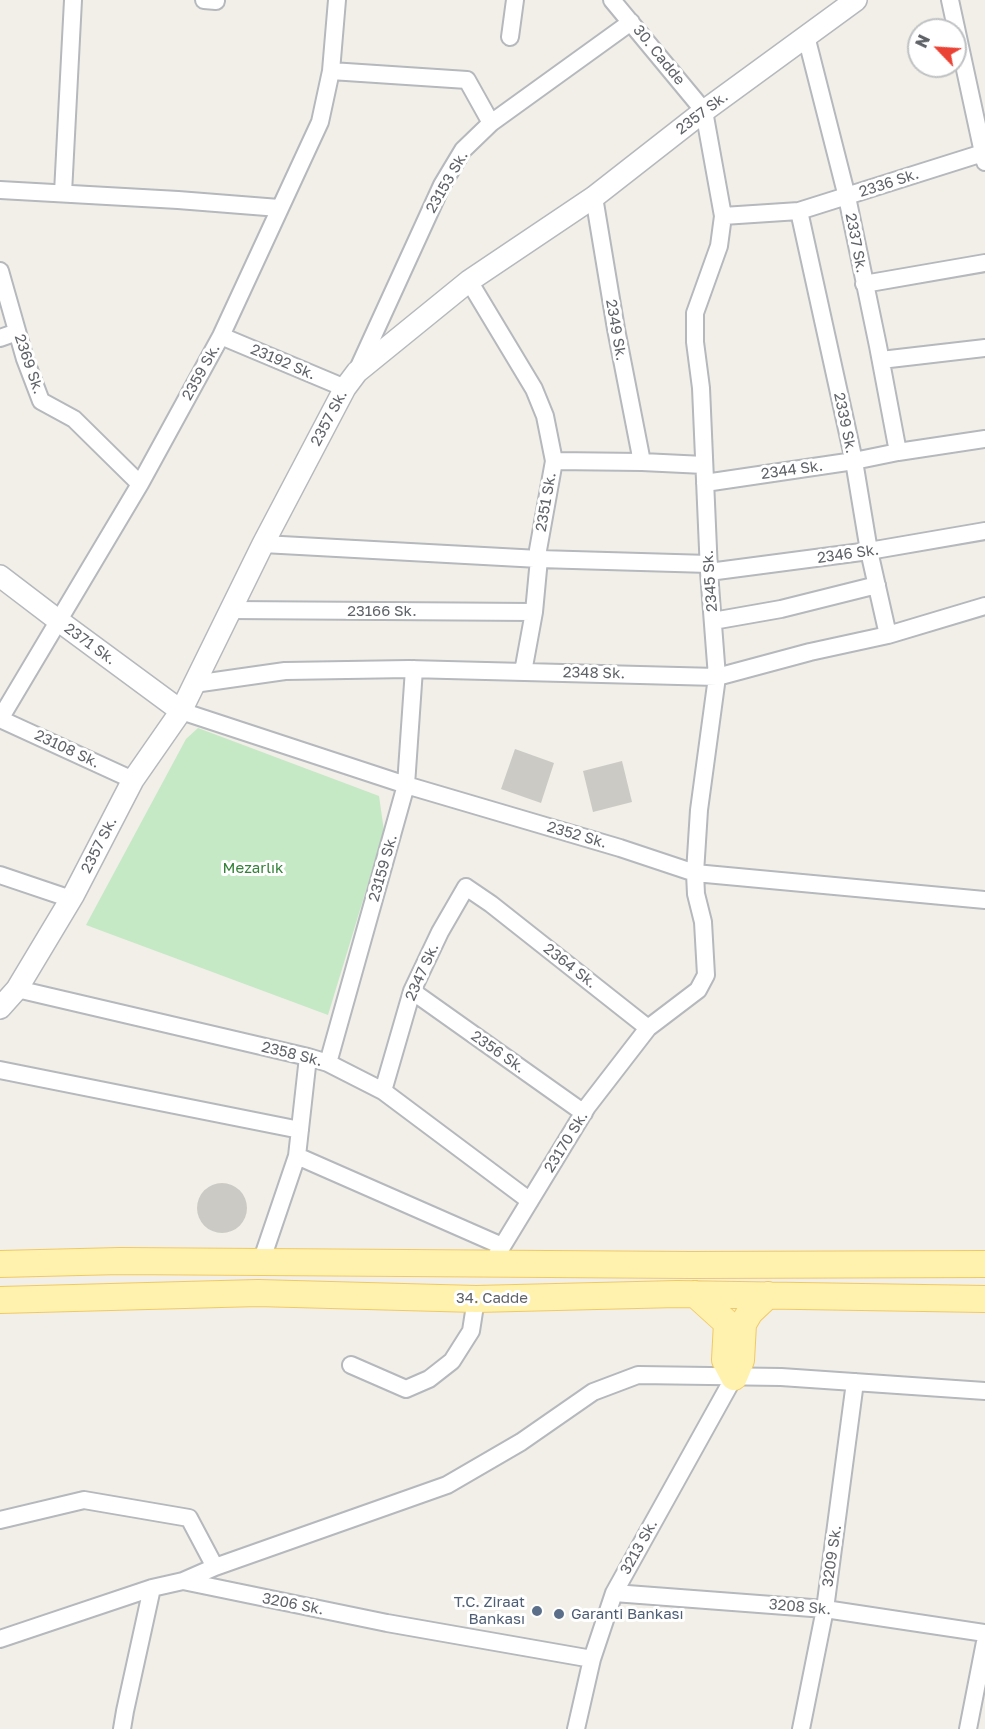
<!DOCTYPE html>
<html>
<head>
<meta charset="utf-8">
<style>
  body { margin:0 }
  #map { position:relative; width:985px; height:1729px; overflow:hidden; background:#f1efe8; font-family:"Golos Text",sans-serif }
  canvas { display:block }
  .north { position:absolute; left:907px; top:18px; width:60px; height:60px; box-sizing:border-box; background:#fff; border:2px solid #bfc1c3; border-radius:50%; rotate:295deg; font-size:16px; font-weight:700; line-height:24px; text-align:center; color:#5f6368 }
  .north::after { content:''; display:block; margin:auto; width:21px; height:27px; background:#ea4335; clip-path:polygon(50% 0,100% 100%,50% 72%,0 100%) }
</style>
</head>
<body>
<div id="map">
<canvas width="985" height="1729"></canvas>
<div class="north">N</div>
</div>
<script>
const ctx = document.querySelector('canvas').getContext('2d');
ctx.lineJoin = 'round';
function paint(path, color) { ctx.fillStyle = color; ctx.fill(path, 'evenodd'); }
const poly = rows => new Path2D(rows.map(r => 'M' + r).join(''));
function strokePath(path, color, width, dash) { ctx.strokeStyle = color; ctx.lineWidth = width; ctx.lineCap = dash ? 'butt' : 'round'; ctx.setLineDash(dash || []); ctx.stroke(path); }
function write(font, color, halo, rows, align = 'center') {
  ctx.font = font + ' "Golos Text",sans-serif'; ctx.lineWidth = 6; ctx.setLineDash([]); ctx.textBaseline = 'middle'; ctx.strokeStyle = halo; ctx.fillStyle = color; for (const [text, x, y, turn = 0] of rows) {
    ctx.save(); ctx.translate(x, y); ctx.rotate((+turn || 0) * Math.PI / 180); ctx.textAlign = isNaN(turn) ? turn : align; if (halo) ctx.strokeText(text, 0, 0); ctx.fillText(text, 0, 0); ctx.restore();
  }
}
const green = poly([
  [198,728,379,796,384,831,328,1015,86,925,186,739]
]);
const building = poly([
  [515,749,554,763,541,803,501,789],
  [622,761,632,802,593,812,583,771],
  '197 1208a25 25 0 1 1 50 0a25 25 0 1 1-50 0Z'
]);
const minor = poly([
  [204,0,216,1],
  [950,0,985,162],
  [806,36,847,197,878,346,898,452],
  [510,37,515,0],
  [331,71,467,80,491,123],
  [0,190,178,200,279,208],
  [63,193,73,0],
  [594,197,616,329,642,462],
  [799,211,854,461,869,551,888,635],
  [723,216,799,211,983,153],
  [0,271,25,359,41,401,74,419,140,484],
  [469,281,534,389,545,416,554,461,538,550,539,559,534,612,523,672],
  [864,284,985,263],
  [221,336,345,388],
  [0,338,17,332],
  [881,360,985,348],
  [357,371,442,185,463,150,491,123,631,22],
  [554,461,642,462,704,465],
  [705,483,854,461,898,452,985,439],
  [263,544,539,559,709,564],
  [709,572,869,551,985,531],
  [230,610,534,612],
  [713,621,781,609,877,585],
  [194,684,285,671,409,669,717,677,810,652,888,635,985,606],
  [181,711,406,785,620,848,695,873,985,900],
  [0,719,140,484,221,336,320,122,331,71,337,0],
  [0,719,133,780],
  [0,875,71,899],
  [17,989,308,1057,328,1063,383,1091,530,1201],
  [412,991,584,1113],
  [328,1063,406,785,414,669],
  [0,1070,300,1130],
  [383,1091,412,991,440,932,466,887,491,904,648,1028],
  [297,1156,502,1246],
  [261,1262,297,1156,308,1057],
  [492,1263,587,1107,648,1028,698,990,706,975,703,922,696,894,695,873,699,810,717,677,709,572,701,388,695,342,695,313,719,246,723,216,704,111,612,0],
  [351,1365,406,1389,429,1379,452,1361,471,1331,476,1299],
  [0,1520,84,1500,189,1518,215,1567],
  [183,1581,215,1567,447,1485,521,1442,593,1392,638,1375,781,1377,985,1391],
  [614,1593,825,1609,985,1633],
  [0,1639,152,1588,183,1581,387,1623,592,1659],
  [122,1729,125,1711,152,1588],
  [576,1729,592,1659,614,1593,734,1377],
  [801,1729,825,1609,855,1382],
  [968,1729,985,1642]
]);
const tertiary = poly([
  [0,576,59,621,181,711],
  [0,1008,17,989,74,894,133,780,181,711,263,544,345,388,357,372,469,281,594,197,704,111,856,0]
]);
const primary = poly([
  [0,1264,120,1261,691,1265,985,1264],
  [695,1294,727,1323,725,1360,734,1377,741,1360,743,1324,750,1312,768,1295],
  [0,1300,258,1293,476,1299,677,1294,985,1299]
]);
const markers = [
  [537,1611,6,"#5c6f8a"],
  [559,1614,6,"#5c6f8a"]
];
const streetNames = [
  ["30. Cadde",659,55,51],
  ["2357 Sk.",702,113,-37],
  ["23153 Sk.",447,182,-60],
  ["2336 Sk.",889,183,-18],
  ["2337 Sk.",856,243,79],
  ["2349 Sk.",616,330,80],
  ["23192 Sk.",283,362,23],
  ["2369 Sk.",29,364,71],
  ["2359 Sk.",201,372,-61],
  ["2357 Sk.",329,418,-62],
  ["2339 Sk.",845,423,78],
  ["2344 Sk.",792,470,-8],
  ["2351 Sk.",546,502,-80],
  ["2346 Sk.",848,554,-8],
  ["2345 Sk.",710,581,-94],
  ["23166 Sk.",382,611],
  ["2371 Sk.",90,644,36],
  ["2348 Sk.",594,673,1],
  ["23108 Sk.",67,749,25],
  ["2352 Sk.",577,835,16],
  ["2357 Sk.",99,845,-63],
  ["23159 Sk.",383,868,-74],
  ["2364 Sk.",570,966,38],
  ["2347 Sk.",422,972,-66],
  ["2356 Sk.",498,1052,35],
  ["2358 Sk.",292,1054,14],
  ["23170 Sk.",566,1142,-58],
  ["34. Cadde",492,1298],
  ["3213 Sk.",639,1547,-61],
  ["3209 Sk.",832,1556,-82],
  ["3206 Sk.",293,1604,11],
  ["3208 Sk.",800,1607,5]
];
const parkNames = [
  ["Mezarlık",253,868]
];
const serviceNames = [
  ["T.C. Ziraat",525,1602],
  ["Bankası",525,1619],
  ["Garanti Bankası",571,1614,"left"]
];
paint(green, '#c5e8c5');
paint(building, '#cccac5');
strokePath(minor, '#b5b8bc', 20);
strokePath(tertiary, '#b5b8bc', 24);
strokePath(primary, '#f2c960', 28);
strokePath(minor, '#fff', 16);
strokePath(tertiary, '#fff', 21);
strokePath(primary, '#fff2af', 26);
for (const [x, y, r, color] of markers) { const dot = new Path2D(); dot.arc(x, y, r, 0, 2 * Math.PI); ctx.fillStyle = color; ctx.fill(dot); strokePath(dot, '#fff', 2); }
write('15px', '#5f6368', '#fff', streetNames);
write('15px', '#348238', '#fff', parkNames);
write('15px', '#4e5e75', '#fff', serviceNames, 'right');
</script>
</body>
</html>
